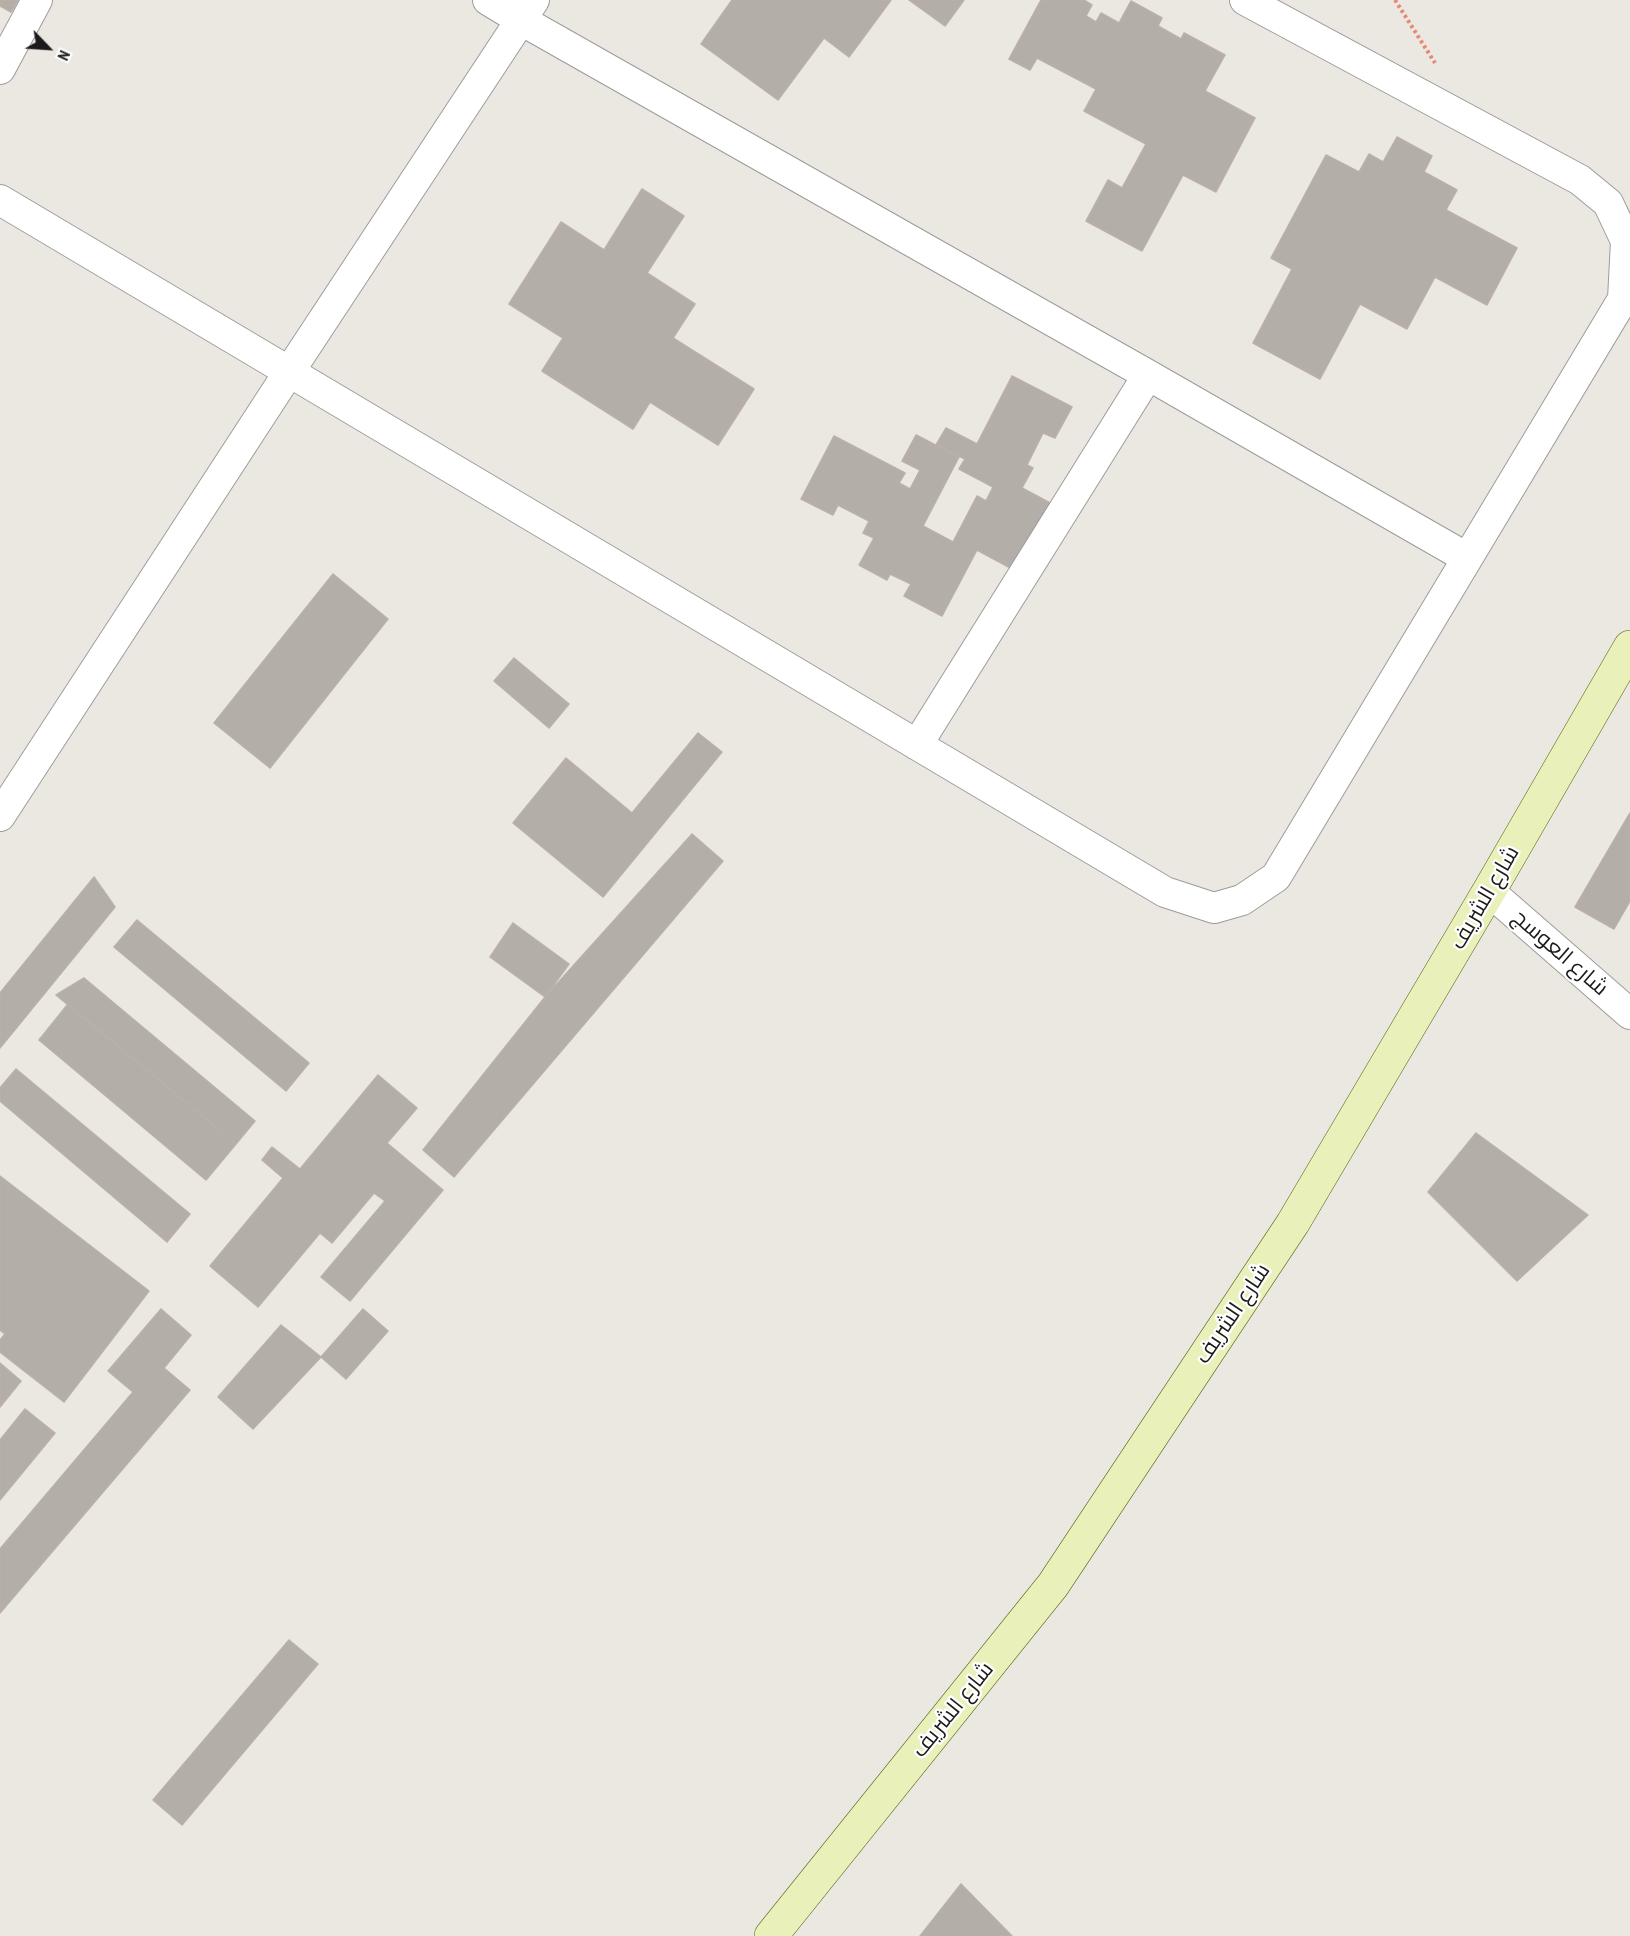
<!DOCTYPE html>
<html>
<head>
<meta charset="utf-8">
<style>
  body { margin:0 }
  #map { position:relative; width:1630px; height:1936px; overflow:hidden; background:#ebe8e1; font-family:"PT Sans Narrow",sans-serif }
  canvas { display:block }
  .north { position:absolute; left:18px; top:18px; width:60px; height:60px; -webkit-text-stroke:4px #fff; paint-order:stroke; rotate:115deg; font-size:16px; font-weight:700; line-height:24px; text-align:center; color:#1b1b1b }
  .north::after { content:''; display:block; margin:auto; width:21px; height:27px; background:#1b1b1b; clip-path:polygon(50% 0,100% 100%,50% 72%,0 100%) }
</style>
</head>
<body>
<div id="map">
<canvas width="1630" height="1936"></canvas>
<div class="north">N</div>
</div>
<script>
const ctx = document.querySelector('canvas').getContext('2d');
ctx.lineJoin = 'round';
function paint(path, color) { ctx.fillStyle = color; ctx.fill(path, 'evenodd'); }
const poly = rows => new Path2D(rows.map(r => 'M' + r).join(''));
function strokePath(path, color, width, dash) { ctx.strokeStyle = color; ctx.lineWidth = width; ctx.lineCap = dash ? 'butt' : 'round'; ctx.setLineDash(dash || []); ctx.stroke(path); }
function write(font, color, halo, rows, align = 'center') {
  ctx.font = font + ' "PT Sans Narrow",Cairo,sans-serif'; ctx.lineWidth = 4.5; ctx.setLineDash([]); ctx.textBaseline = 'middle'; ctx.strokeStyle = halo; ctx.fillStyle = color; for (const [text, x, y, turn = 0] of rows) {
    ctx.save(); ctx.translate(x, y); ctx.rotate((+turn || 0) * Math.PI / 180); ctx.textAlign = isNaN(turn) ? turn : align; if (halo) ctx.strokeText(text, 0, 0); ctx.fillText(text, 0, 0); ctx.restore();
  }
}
const building = poly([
  [0,0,18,0,11,12,0,6,0,0],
  [732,0,891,0,849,57,824,38,778,100,701,44,732,0],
  [909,0,964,0,945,26,909,0],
  [1041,0,1084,0,1092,5,1086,16,1096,22,1101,13,1119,23,1131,1,1162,18,1158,26,1181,39,1184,33,1225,55,1205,91,1255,118,1216,192,1183,175,1142,251,1086,221,1108,180,1122,188,1146,144,1084,111,1096,89,1037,58,1030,70,1009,59,1041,0],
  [1397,137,1432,156,1424,172,1457,190,1446,210,1517,248,1487,305,1435,277,1407,329,1360,304,1320,379,1253,343,1292,269,1271,258,1326,155,1359,172,1369,154,1383,162,1397,137],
  [642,189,684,216,647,273,695,304,673,338,754,389,718,445,650,402,633,429,542,371,563,338,509,304,561,222,604,250,642,189],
  [1012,376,1072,407,1055,438,1043,433,1027,465,1033,468,1022,488,1052,504,1016,571,977,550,942,616,904,596,911,584,890,574,887,580,859,565,874,538,863,533,869,521,838,505,833,515,801,499,834,436,905,473,899,483,910,489,920,470,902,461,916,435,959,457,923,526,953,542,977,496,986,501,993,487,959,469,965,459,936,445,946,428,977,444,1012,376],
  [333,574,388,619,270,768,214,723,333,574],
  [514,658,569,704,549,728,494,681,514,658],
  [698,733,722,752,603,897,513,823,566,758,632,813,698,733],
  [1630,813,1630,901,1614,929,1575,907,1630,813],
  [692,834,723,861,454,1177,423,1150,545,997,692,834],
  [94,877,115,907,0,1048,0,993,94,877],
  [137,920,309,1063,286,1091,114,947,137,920],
  [513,923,569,964,545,997,490,957,513,923],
  [84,978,255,1121,236,1144,56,995,84,978],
  [68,1004,236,1144,206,1180,39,1040,68,1004],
  [16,1069,190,1214,167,1242,0,1101,0,1088,16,1069],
  [378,1075,417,1108,387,1143,443,1190,350,1301,321,1277,385,1201,374,1193,332,1243,320,1233,258,1307,210,1266,283,1178,262,1160,272,1147,300,1169,378,1075],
  [1476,1133,1588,1215,1517,1281,1428,1192,1476,1133],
  [0,1176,149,1291,64,1402,0,1352,0,1340,5,1334,0,1330,0,1176],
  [161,1309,191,1335,164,1368,190,1390,0,1613,0,1549,133,1392,108,1371,161,1309],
  [363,1309,388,1331,346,1379,321,1357,363,1309],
  [281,1325,321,1357,253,1429,218,1397,281,1325],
  [0,1363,21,1381,0,1407,0,1363],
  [25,1409,55,1433,0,1500,0,1440,25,1409],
  [289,1640,318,1664,182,1825,153,1800,289,1640],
  [961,1884,1012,1936,920,1936,961,1884]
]);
const path = poly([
  [1395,0,1435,63]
]);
const minor = poly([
  [488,0,521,20,1148,375,1467,558],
  [0,69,37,0],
  [0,200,1165,892,1214,908,1242,900,1276,877,1623,299,1626,241,1608,203,1580,180,1245,0],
  [917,745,1148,375],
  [0,816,289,372,534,0],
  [1489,891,1630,1014]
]);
const secondary = poly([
  [771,1936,1053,1585,1293,1223,1489,891,1630,647]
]);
const streetNames = [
  ["شارع الشريف",1485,898,-60],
  ["شارع العوسج",1560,953,41],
  ["شارع الشريف",1233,1314,-56],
  ["شارع الشريف",953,1710,-51]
];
paint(building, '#b4aea8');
strokePath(building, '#bbb0a6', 1.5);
strokePath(minor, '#9c9c9c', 32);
strokePath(secondary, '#556211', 34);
strokePath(path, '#e78876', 4, [3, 3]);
strokePath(minor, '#fff', 30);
strokePath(secondary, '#eaf0ba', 33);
write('22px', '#1b1b1b', '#fff', streetNames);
</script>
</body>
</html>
